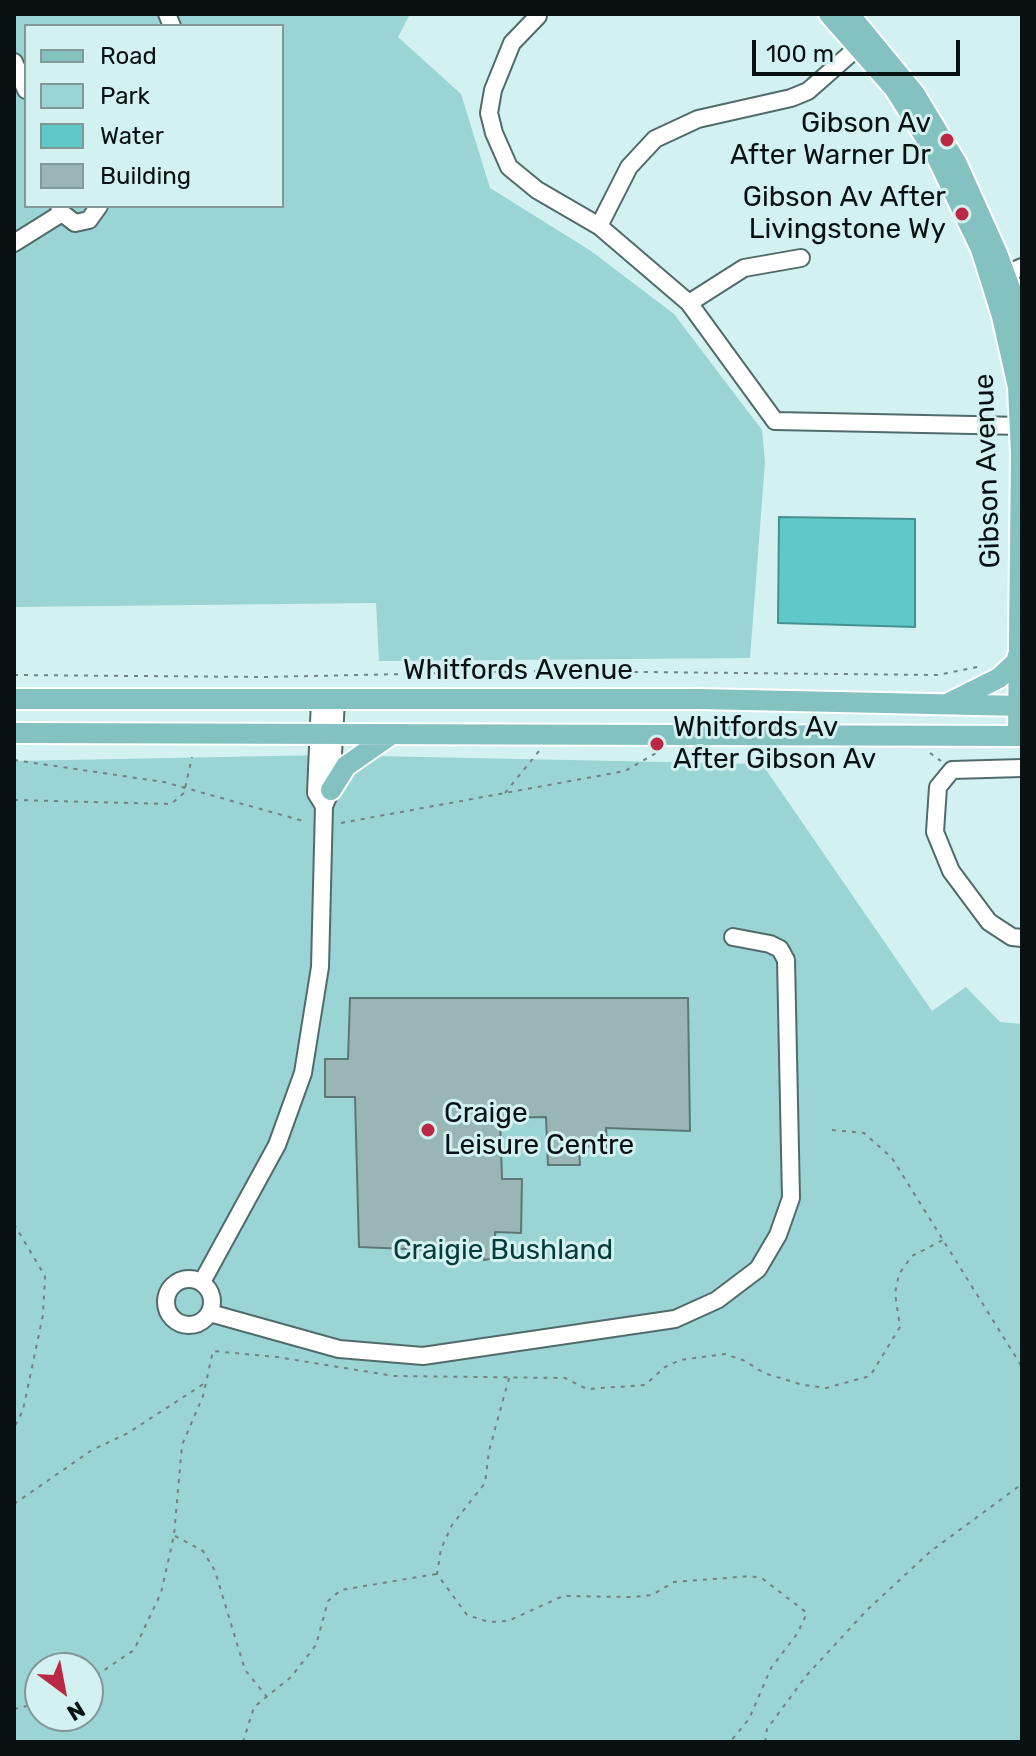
<!DOCTYPE html>
<html>
<head>
<meta charset="utf-8">
<style>
  body { margin:0 }
  #map { position:relative; width:1036px; height:1756px; overflow:hidden; background:#d3f1f0; font-family:Rubik,sans-serif }
  canvas { display:block }
  .frame { position:absolute; inset:0; border:16px solid #081212; pointer-events:none }
  .legend { position:absolute; left:24px; top:24px; width:260px; height:184px; box-sizing:border-box; background:#d3f1f0; border:2px solid #829897; margin:0; padding:10px 14px; list-style:none; font-size:24px; color:#081212 }
  .legend li { display:flex; align-items:center; gap:16px; height:40px }
  .legend b { width:40px; border:2px solid #829897 }
  .north { position:absolute; left:24px; top:1652px; width:80px; height:80px; box-sizing:border-box; background:#d3f1f0; border:2px solid #829897; border-radius:50%; rotate:148deg; font-size:22px; font-weight:700; line-height:32px; text-align:center; color:#081212 }
  .north::after { content:''; display:block; margin:auto; width:28px; height:36px; background:#b92844; clip-path:polygon(50% 0,100% 100%,50% 72%,0 100%) }
  .scale { position:absolute; left:752px; top:40px; width:208px; height:36px; box-sizing:border-box; border:4px solid #081212; border-top:0; padding-left:10px; font-size:24px; line-height:28px; white-space:nowrap; color:#081212; -webkit-text-stroke:6px #d3f1f0; paint-order:stroke }
</style>
</head>
<body>
<div id="map">
<canvas width="1036" height="1756"></canvas>
<div class="frame"></div>
<ul class="legend">
<li><b style="height:10px;background:#84c1c1"></b>Road</li>
<li><b style="height:22px;background:#9ad4d4"></b>Park</li>
<li><b style="height:22px;background:#5fc8c9"></b>Water</li>
<li><b style="height:22px;background:#99b6b5"></b>Building</li>
</ul>
<div class="north">N</div>
<div class="scale">100 m</div>
</div>
<script>
const ctx = document.querySelector('canvas').getContext('2d');
ctx.lineJoin = 'round';
function paint(path, color) { ctx.fillStyle = color; ctx.fill(path, 'evenodd'); }
const poly = rows => new Path2D(rows.map(r => 'M' + r).join(''));
function strokePath(path, color, width, dash) { ctx.strokeStyle = color; ctx.lineWidth = width; ctx.lineCap = dash ? 'butt' : 'round'; ctx.setLineDash(dash || []); ctx.stroke(path); }
function write(font, color, halo, rows, align = 'center') {
  ctx.font = font + ' Rubik,sans-serif'; ctx.lineWidth = 6; ctx.setLineDash([]); ctx.textBaseline = 'middle'; ctx.strokeStyle = halo; ctx.fillStyle = color; for (const [text, x, y, turn = 0] of rows) {
    ctx.save(); ctx.translate(x, y); ctx.rotate((+turn || 0) * Math.PI / 180); ctx.textAlign = isNaN(turn) ? turn : align; if (halo) ctx.strokeText(text, 0, 0); ctx.fillText(text, 0, 0); ctx.restore();
  }
}
const green = poly([
  [14,14,410,14,398,37,461,94,490,188,591,251,674,314,762,430,765,462,750,658,379,661,376,603,14,607],
  [26,26,282,26,282,206,26,206],
  [325,755,762,764,932,1011,966,987,1000,1022,1022,1024,1022,1742,14,1742,14,761],
  [40,1668,88,1668,88,1716,40,1716]
]);
const water = poly([
  [779,517,915,519,915,627,778,623,779,517]
]);
const building = poly([
  [350,998,688,998,690,1131,606,1128,607,1147,579,1146,580,1165,548,1165,546,1117,500,1118,502,1179,522,1179,521,1233,495,1232,496,1258,484,1260,482,1252,359,1247,355,1097,325,1097,325,1059,348,1059,350,998]
]);
const path = poly([
  [14,675,265,677,543,671,938,675,982,666],
  [930,753,941,761],
  [14,760,164,782,307,822],
  [505,793,539,751],
  [14,800,171,804,184,793,192,757],
  [341,823,625,771,656,753],
  [832,1130,864,1133,892,1158,1022,1367],
  [14,1224,45,1276,43,1315,23,1410,14,1428],
  [509,1378,489,1451,485,1483,452,1525,441,1549,437,1574,467,1615,489,1622,508,1621,563,1596,632,1597,652,1595,674,1582,751,1576,763,1579,807,1613,797,1634,771,1668,749,1719,730,1742],
  [14,1504,92,1450,128,1433,205,1383],
  [175,1536,203,1551,215,1571,245,1670,267,1697],
  [88,1681,134,1650,161,1593,174,1535,182,1445,203,1396,213,1351,277,1357,394,1376,565,1378,587,1389,645,1385,665,1367,680,1360,725,1354,745,1361,764,1373,803,1385,826,1388,870,1376,900,1327,895,1293,899,1274,912,1256,943,1240],
  [14,1709,40,1703],
  [243,1742,254,1707,291,1677,316,1645,328,1601,341,1590,436,1574],
  [765,1742,767,1729,806,1676,866,1611,931,1551,1022,1484]
]);
const minor = poly([
  [167,14,172,26],
  [538,16,512,43,493,90,489,113,494,133,509,167,537,190,599,226],
  [866,40,808,91,791,98,698,119,655,139,629,167,599,226,689,303,775,421,1022,426],
  [14,62,26,90],
  [59,206,62,213,75,223,89,220,99,206],
  [14,243,62,213],
  [997,278,1022,267],
  [689,303,744,268,801,258],
  [320,700,316,793,324,806],
  [1022,768,952,770,938,787,935,832,951,871,989,922,1012,937,1022,938],
  '166 1302a23 23 0 1 1 46 0a23 23 0 1 1-46 0Z',
  [202,1282,277,1145,303,1073,320,967,324,806,331,790,336,700],
  [210,1313,339,1349,423,1356,675,1319,717,1300,758,1269,778,1235,791,1198,786,960,780,949,770,944,733,937]
]);
const major = poly([
  [829,14,894,88,934,151,981,249,1002,316,1018,387,1021,454,1018,736],
  [849,14,914,93,957,164,997,253,1010,288,1022,341],
  [14,699,699,699,1022,706],
  [947,704,999,678,1016,662,1019,652],
  [14,733,1022,736],
  [331,790,346,766,392,734]
]);
const markers = [
  [947,140,8,"#b92844"],
  [962,214,8,"#b92844"],
  [657,744,8,"#b92844"],
  [428,1130,8,"#b92844"]
];
const poiNames = [
  ["Gibson Av",931,124],
  ["After Warner Dr",931,156],
  ["Gibson Av After",946,198],
  ["Livingstone Wy",946,230],
  ["Whitfords Av",673,728,"left"],
  ["After Gibson Av",673,760,"left"],
  ["Craige",444,1114,"left"],
  ["Leisure Centre",444,1146,"left"]
];
const streetNames = [
  ["Gibson Avenue",988,471,-92],
  ["Whitfords Avenue",518,671]
];
const parkNames = [
  ["Craigie Bushland",503,1251]
];
paint(green, '#9ad4d4');
paint(water, '#5fc8c9');
strokePath(water, '#459192', 2);
paint(building, '#99b6b5');
strokePath(building, '#5c7776', 2);
strokePath(minor, '#516b6b', 20);
strokePath(major, '#fff', 24);
strokePath(path, '#6f8382', 2, [4, 6]);
strokePath(minor, '#fff', 16);
strokePath(major, '#84c1c1', 20);
for (const [x, y, r, color] of markers) { const dot = new Path2D(); dot.arc(x, y, r, 0, 2 * Math.PI); ctx.fillStyle = color; ctx.fill(dot); strokePath(dot, '#d3f1f0', 3); }
write('28px', '#081212', '#d3f1f0', poiNames, 'right');
write('28px', '#081212', '#d3f1f0', streetNames);
write('28px', '#063b3b', '#d3f1f0', parkNames);
</script>
</body>
</html>
